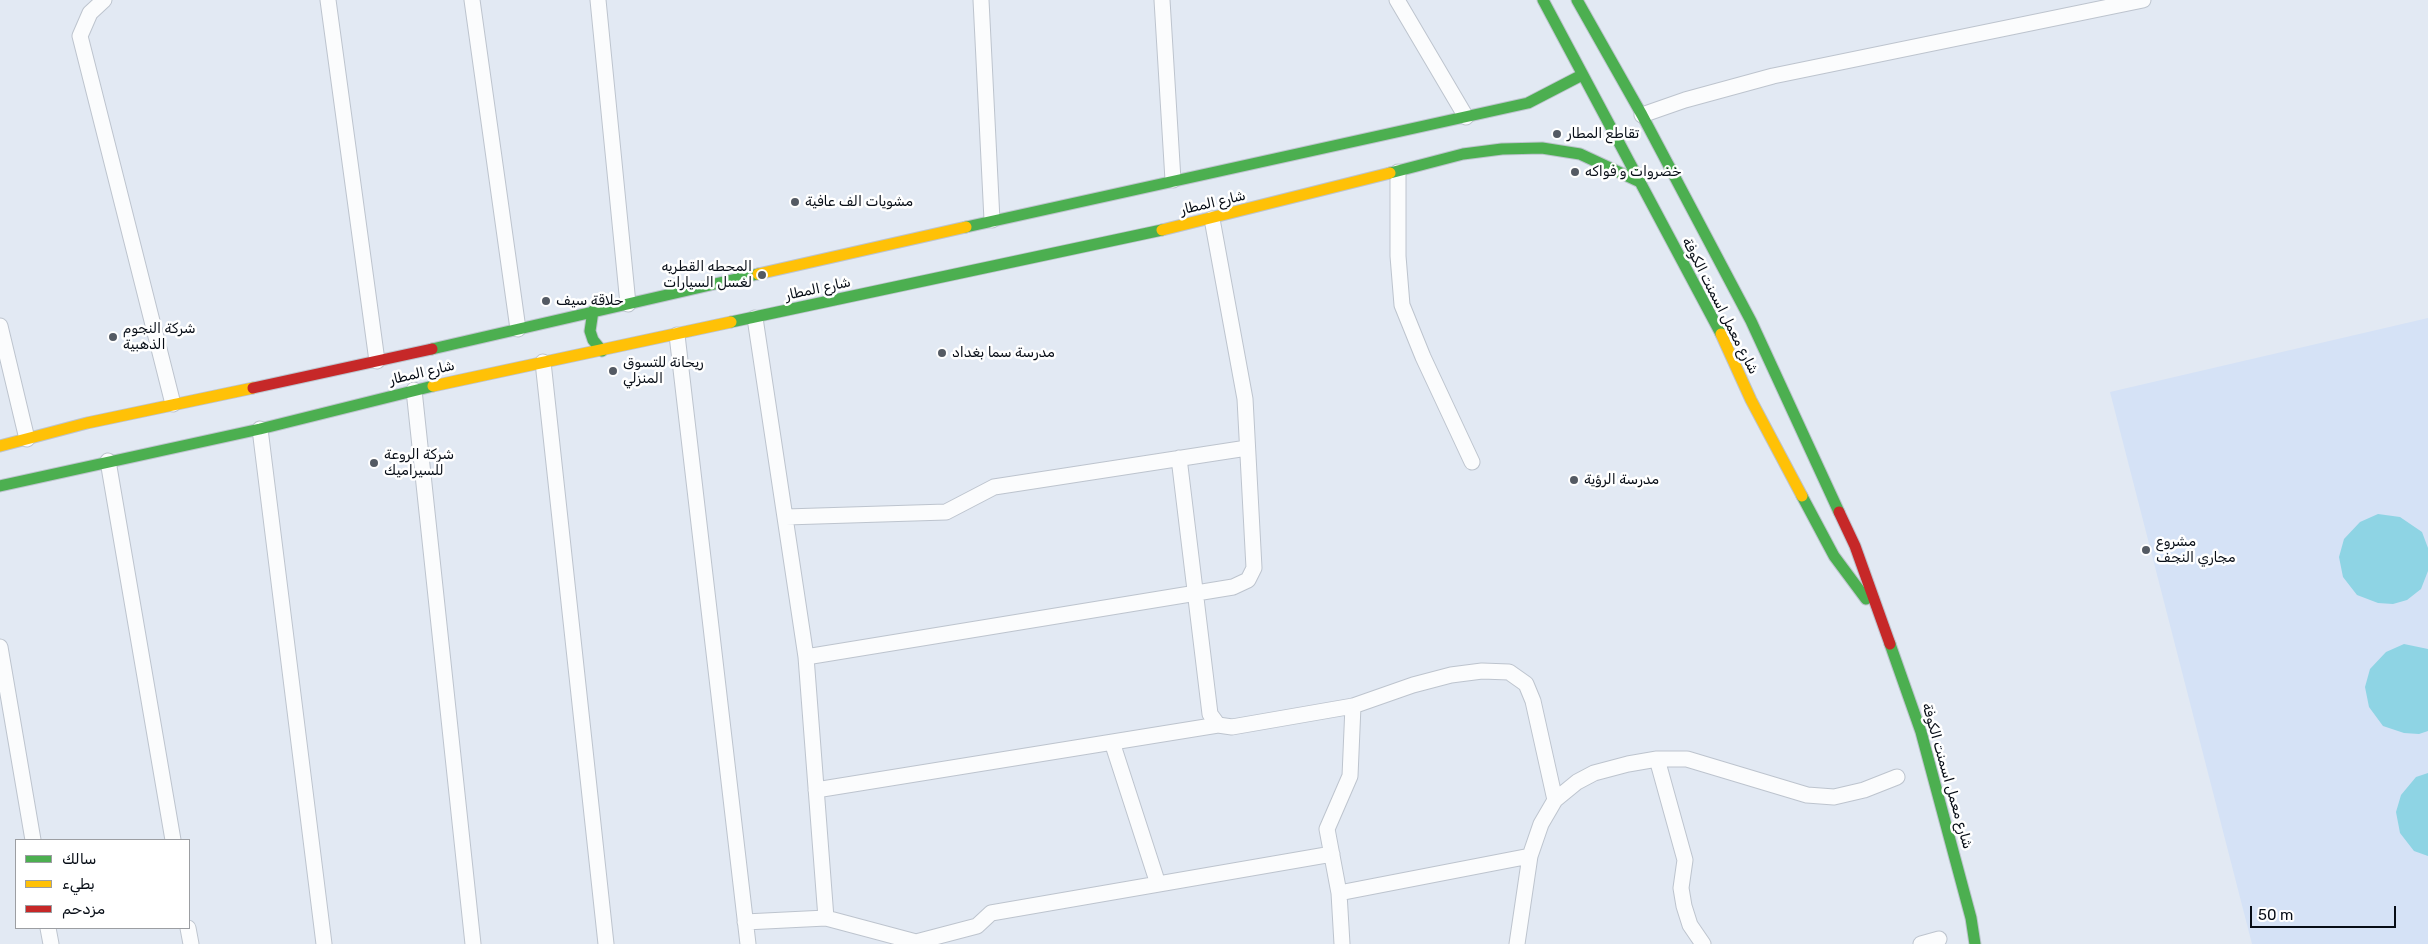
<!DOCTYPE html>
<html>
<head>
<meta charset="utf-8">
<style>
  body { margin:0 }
  #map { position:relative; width:2428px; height:944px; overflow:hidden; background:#e2e9f3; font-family:Rubik,Vazirmatn,sans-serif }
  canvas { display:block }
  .legend { position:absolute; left:15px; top:839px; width:175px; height:90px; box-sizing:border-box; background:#fff; border:1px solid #9c9ea2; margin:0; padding:6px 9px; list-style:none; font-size:15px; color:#070d16 }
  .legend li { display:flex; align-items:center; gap:10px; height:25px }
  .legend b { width:25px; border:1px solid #9c9ea2 }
  .scale { position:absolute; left:2250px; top:906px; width:146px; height:22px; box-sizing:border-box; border:2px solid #070d16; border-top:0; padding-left:6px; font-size:15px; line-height:18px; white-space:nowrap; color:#070d16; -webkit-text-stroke:4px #fff; paint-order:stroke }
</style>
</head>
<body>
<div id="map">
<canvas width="2428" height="944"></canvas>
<ul class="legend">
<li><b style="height:6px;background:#4caf50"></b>سالك</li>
<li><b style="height:6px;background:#ffc107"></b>بطيء</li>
<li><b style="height:6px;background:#c62828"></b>مزدحم</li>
</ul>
<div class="scale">50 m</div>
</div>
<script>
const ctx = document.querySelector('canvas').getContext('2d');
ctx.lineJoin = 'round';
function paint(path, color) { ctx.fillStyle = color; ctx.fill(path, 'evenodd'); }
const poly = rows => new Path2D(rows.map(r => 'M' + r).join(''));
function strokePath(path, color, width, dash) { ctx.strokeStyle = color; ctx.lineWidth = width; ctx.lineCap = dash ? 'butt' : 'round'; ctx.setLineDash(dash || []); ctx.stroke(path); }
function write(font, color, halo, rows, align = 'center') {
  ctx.font = font + ' Rubik,Vazirmatn,sans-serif'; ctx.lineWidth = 5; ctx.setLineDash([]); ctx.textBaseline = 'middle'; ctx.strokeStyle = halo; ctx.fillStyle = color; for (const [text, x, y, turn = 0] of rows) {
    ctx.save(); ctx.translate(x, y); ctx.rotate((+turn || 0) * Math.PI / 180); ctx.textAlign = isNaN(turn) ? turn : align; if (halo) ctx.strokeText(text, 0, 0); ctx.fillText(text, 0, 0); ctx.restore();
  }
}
const built = poly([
  [2428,318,2428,944,2252,944,2110,392]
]);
const water = poly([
  [2378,514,2400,517,2422,532,2428,548,2428,571,2421,589,2407,600,2393,604,2378,603,2357,595,2343,577,2339,557,2344,539,2360,522],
  [2404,644,2428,649,2428,731,2419,734,2404,733,2383,726,2369,707,2365,687,2370,669,2386,652],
  [2428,773,2428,856,2414,851,2400,833,2396,812,2401,795,2416,777]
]);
const street = poly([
  [104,0,90,13,80,36,173,404],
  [328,0,377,361],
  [472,0,518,329],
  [598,0,628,304],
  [981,0,992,220],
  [1162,0,1173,180],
  [1397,0,1466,117],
  [1642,115,1685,100,1773,76,2143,0],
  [1398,172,1398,256,1402,305,1423,357,1472,462],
  [755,318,806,657,826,918],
  [0,326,27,439],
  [677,335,748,944],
  [543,362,606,944],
  [414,390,473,944],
  [260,429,324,944],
  [1179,458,1210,714,1218,725],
  [108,461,173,840],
  [786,517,946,512,994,487,1247,448],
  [0,647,33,840],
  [806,657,1233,587,1248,580,1254,568,1245,399,1212,219],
  [1112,742,1158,884],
  [1657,759,1685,860,1681,888,1684,906,1690,925,1703,944],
  [816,790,1218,725,1232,727,1353,706,1413,685,1451,675,1482,671,1509,672,1526,684,1533,701,1555,800],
  [1339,893,1530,856],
  [745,922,826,918,916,942,977,926,991,913,1332,854],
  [48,928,51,944],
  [188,928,191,944],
  [1342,944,1339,893,1327,829,1350,776,1353,706],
  [1517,944,1530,856,1541,824,1555,800,1577,782,1594,773,1628,764,1657,759,1687,759,1807,795,1834,797,1864,790,1897,777],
  [1921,944,1939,939]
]);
const fast = poly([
  [1543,0,1721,334],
  [1577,0,1642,115,1751,321,1839,512],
  [1390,173,1463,154,1502,149,1542,148,1580,154,1638,181],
  [966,227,1528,103,1582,75],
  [593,311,590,331,593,340,602,351],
  [731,322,1162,230],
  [432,349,758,274],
  [0,486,260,429,433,386],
  [1802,496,1834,556,1866,599],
  [1890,644,1921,732,1971,918,1975,944]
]);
const slow = poly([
  [1162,230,1390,173],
  [758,274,966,227],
  [1721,334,1751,400,1802,496],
  [433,386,731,322],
  [0,446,87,423,253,388]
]);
const jam = poly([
  [253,388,432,349],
  [1839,512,1855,546,1890,644]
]);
const markers = [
  [1557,134,5,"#545a63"],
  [1575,172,5,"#545a63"],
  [795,202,5,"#545a63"],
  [762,275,5,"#545a63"],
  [546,301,5,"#545a63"],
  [113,337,5,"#545a63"],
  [942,353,5,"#545a63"],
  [613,371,5,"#545a63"],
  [374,463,5,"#545a63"],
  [1574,480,5,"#545a63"],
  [2146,550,5,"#545a63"]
];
const poiNames = [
  ["تقاطع المطار",1567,134],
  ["خضروات و فواكه",1585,172],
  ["مشويات الف عافية",805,202],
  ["المحطه القطريه",752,267,"right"],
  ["لغسل السيارات",752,283,"right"],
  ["حلاقة سيف",556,301],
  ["شركة النجوم",123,329],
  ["الذهبية",123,345],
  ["مدرسة سما بغداد",952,353],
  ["ريحانة للتسوق",623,363],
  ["المنزلي",623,379],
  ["شركة الروعة",384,455],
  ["للسيراميك",384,471],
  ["مدرسة الرؤية",1584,480],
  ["مشروع",2156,542],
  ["مجاري النجف",2156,558]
];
const streetNames = [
  ["شارع المطار",1213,203,-13],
  ["شارع المطار",818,289,-12],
  ["شارع معمل اسمنت الكوفة",1720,306,63],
  ["شارع المطار",422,373,-13],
  ["شارع معمل اسمنت الكوفة",1947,776,74]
];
paint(built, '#d5e2f6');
paint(water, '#8ed4e4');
strokePath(street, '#bdc4ce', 17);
strokePath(fast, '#bdc4ce', 13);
strokePath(slow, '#bdc4ce', 13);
strokePath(jam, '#bdc4ce', 13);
strokePath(street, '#fbfcfd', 15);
strokePath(fast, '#4caf50', 11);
strokePath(slow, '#ffc107', 11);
strokePath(jam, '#c62828', 11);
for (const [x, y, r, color] of markers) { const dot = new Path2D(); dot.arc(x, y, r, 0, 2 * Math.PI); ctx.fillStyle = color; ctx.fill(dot); strokePath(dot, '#fff', 2); }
write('14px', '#070d16', '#fff', poiNames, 'left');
write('14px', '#070d16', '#fff', streetNames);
</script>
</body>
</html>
